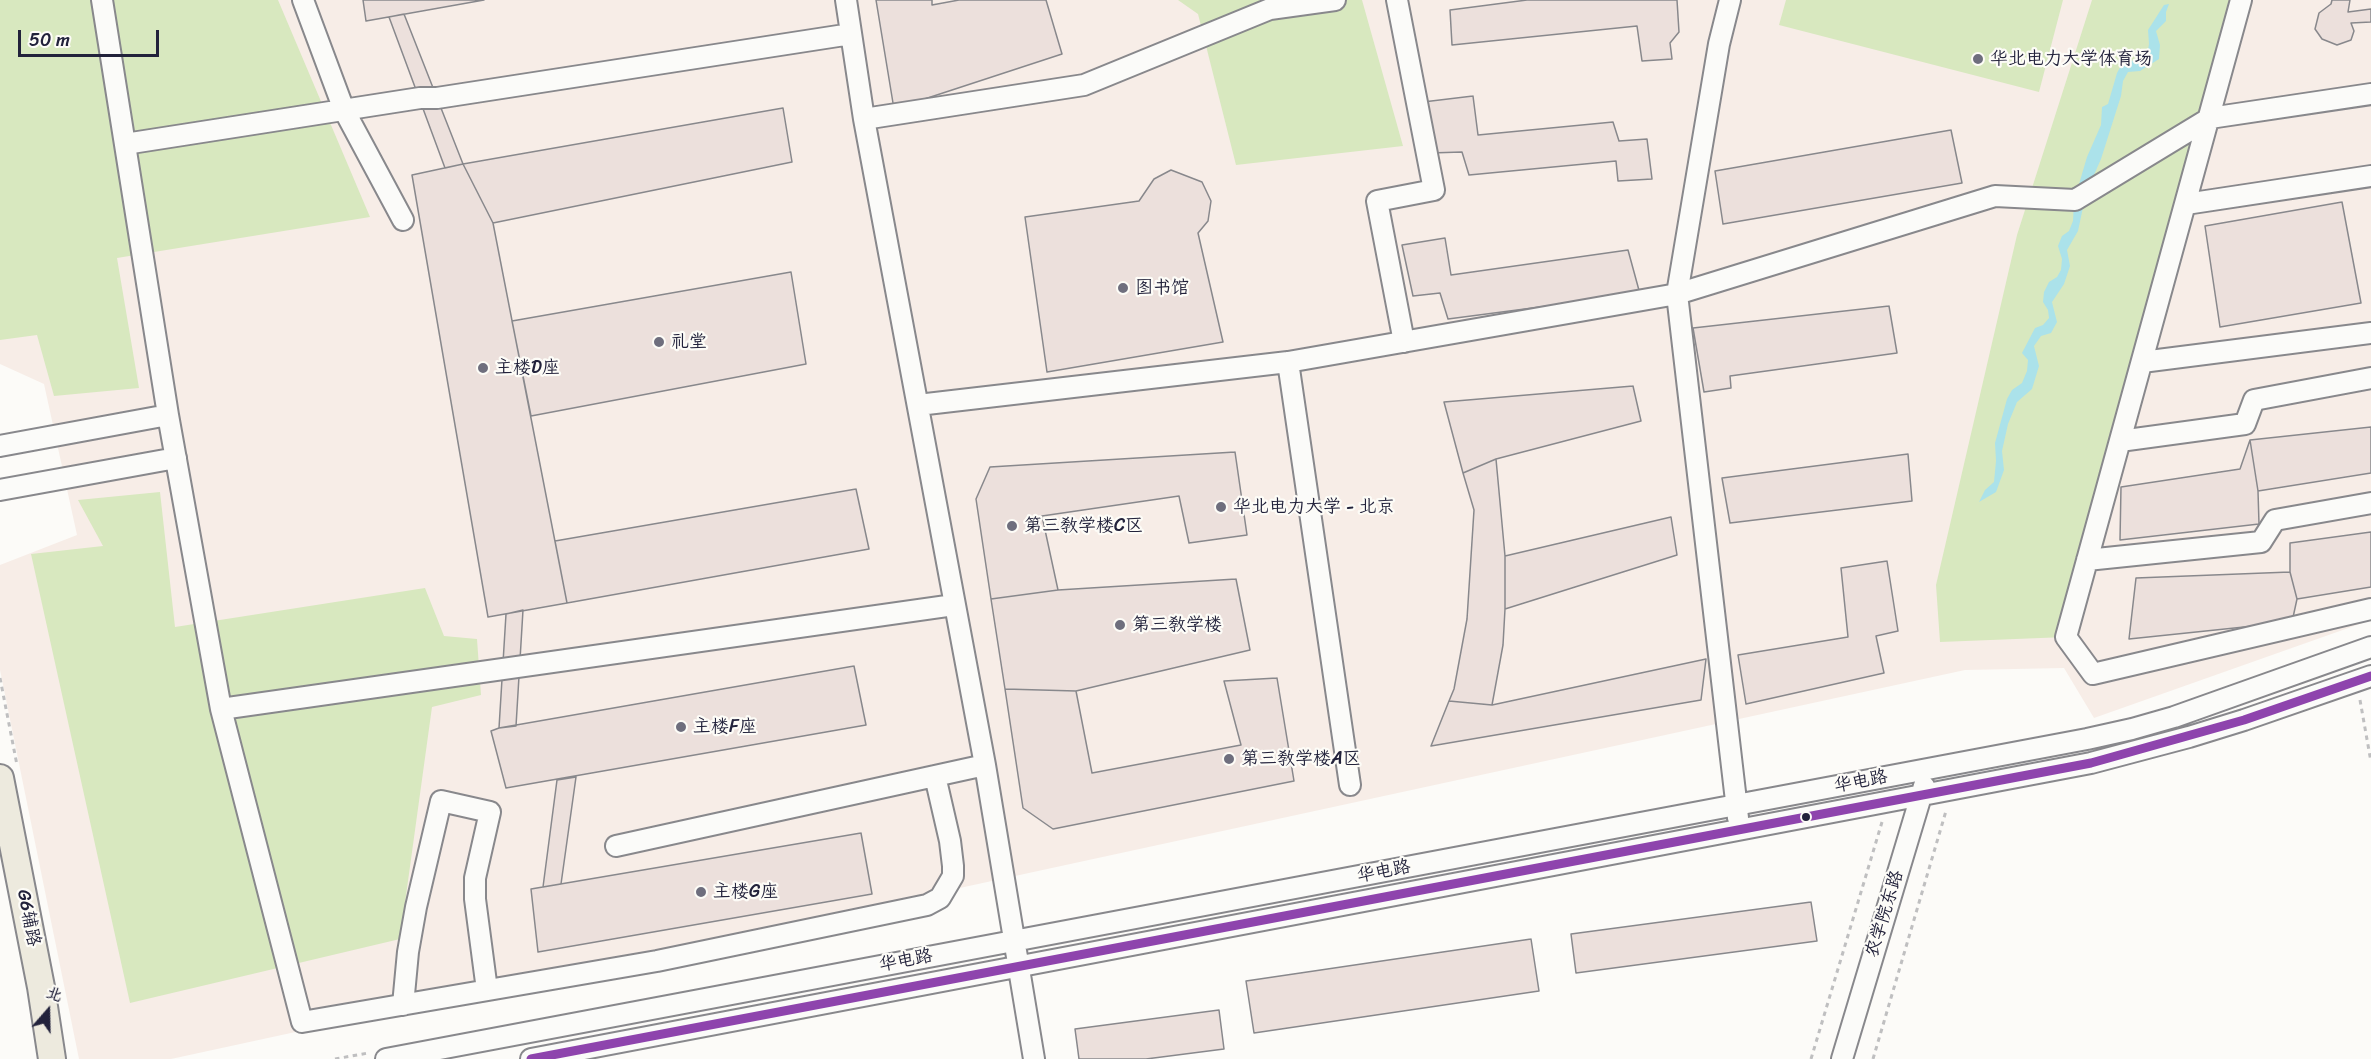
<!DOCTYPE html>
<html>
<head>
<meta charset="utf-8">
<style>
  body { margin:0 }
  #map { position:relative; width:2371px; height:1059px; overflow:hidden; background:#fcfbf8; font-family:Sriracha,"LXGW WenKai TC",sans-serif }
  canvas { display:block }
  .north { position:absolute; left:18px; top:981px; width:60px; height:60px; -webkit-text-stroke:4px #fdfcf7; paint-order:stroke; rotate:20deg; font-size:16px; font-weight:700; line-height:24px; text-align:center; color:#22223b }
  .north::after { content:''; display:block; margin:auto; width:21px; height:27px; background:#22223b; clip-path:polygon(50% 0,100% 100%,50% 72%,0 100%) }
  .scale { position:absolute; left:18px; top:30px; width:141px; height:27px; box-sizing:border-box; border:3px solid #22223b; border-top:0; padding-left:8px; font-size:18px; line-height:21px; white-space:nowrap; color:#22223b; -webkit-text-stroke:4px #fdfcf7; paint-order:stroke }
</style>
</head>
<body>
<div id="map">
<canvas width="2371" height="1059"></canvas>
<div class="north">北</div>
<div class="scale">50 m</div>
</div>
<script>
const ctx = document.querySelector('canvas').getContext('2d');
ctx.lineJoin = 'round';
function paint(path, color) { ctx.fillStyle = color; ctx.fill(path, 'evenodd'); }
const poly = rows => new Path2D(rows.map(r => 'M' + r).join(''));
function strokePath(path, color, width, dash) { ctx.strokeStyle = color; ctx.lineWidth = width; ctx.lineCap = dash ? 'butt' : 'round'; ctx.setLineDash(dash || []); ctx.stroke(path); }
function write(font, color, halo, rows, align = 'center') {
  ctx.font = font + ' Sriracha,"LXGW WenKai TC",sans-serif'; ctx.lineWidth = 4.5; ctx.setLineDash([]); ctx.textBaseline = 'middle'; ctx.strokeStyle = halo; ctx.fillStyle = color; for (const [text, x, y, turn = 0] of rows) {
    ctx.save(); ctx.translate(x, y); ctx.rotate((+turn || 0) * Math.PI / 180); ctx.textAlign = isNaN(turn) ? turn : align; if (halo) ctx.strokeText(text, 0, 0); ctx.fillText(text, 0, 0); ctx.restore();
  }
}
const built = poly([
  [0,0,2371,0,2371,620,2094,718,2064,668,1965,670,171,1059,79,1059,0,670,0,565,77,535,44,384,0,364]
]);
const green = poly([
  [0,0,278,0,370,217,117,258,139,388,54,396,37,335,0,340],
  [1178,0,1362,0,1403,146,1236,165,1198,14],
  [1786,0,2063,0,2039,92,1779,25],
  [2092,0,2240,0,2066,637,1940,642,1936,585,2017,235],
  [160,492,175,627,425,588,444,636,477,639,481,695,432,707,400,939,130,1003,31,554,103,546,78,500]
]);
const water = poly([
  [2169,4,2166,12,2166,21,2156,31,2160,45,2159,59,2140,71,2128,72,2123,81,2121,96,2101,159,2086,193,2078,231,2067,250,2070,266,2064,284,2052,302,2057,322,2051,333,2041,336,2034,346,2039,366,2032,389,2017,402,2008,424,2002,451,2004,470,1996,492,1979,502,1985,490,1994,482,1996,461,1995,443,2007,399,2012,390,2022,383,2027,371,2028,360,2022,353,2035,328,2043,325,2049,318,2048,310,2043,302,2044,292,2049,282,2057,277,2061,270,2062,259,2058,246,2062,236,2069,231,2073,221,2074,201,2087,157,2101,125,2102,107,2108,104,2117,73,2122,64,2147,56,2149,44,2148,30,2164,5]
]);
const building = poly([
  [363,0,484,0,366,21,363,0],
  [876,0,932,0,932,5,959,0,1046,0,1062,54,894,109,876,0],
  [1527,0,1677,0,1679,32,1670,43,1672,59,1642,61,1637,26,1452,45,1450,10,1527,0],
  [2332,0,2350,0,2348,12,2371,9,2371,22,2351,23,2354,31,2351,40,2337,45,2322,39,2315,29,2319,13,2331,4,2332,0],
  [404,14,463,164,445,168,389,17,404,14],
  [1473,96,1478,135,1613,122,1619,141,1647,139,1652,179,1618,181,1616,161,1469,175,1462,152,1430,153,1423,102,1473,96],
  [783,108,792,162,493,223,463,164,783,108],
  [1951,130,1962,183,1723,224,1715,171,1951,130],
  [463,164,493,223,567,603,488,617,412,175,463,164],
  [1171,170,1202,182,1211,201,1208,221,1198,233,1223,342,1047,372,1025,217,1139,201,1154,179,1171,170],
  [2342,202,2361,303,2220,327,2205,226,2342,202],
  [1445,238,1451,275,1628,250,1640,294,1448,319,1440,293,1413,296,1402,245,1445,238],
  [791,272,806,364,531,416,512,321,791,272],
  [1889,306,1897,353,1730,376,1731,388,1704,392,1693,328,1889,306],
  [1633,386,1641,421,1496,459,1463,473,1444,402,1633,386],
  [2371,427,2371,473,2258,491,2250,440,2371,427],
  [2250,440,2258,491,2259,524,2120,540,2121,487,2240,469,2250,440],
  [1235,452,1247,535,1189,543,1179,496,1042,516,1058,590,991,599,976,499,990,467,1235,452],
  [1908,454,1912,501,1730,523,1722,478,1908,454],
  [1496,459,1505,556,1505,609,1503,645,1492,705,1449,701,1454,689,1467,619,1474,510,1463,473,1496,459],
  [856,489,869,549,567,603,555,541,856,489],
  [1671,517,1677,555,1505,609,1505,556,1671,517],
  [2371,532,2371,587,2297,599,2290,572,2290,543,2371,532],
  [1887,561,1898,631,1876,636,1884,673,1746,704,1738,655,1848,637,1841,568,1887,561],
  [2290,572,2297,599,2292,622,2129,639,2136,578,2290,572],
  [1236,579,1250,650,1076,691,1005,689,991,599,1058,590,1236,579],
  [523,610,516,726,499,728,506,614,523,610],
  [1706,659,1701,700,1431,746,1449,701,1492,705,1706,659],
  [854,666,866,725,506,788,491,731,499,728,854,666],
  [1277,678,1294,781,1053,829,1023,808,1005,689,1076,691,1092,773,1241,745,1224,681,1277,678],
  [576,777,561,884,543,887,557,780,576,777],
  [861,833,872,894,538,952,531,889,861,833],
  [1811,902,1817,941,1576,973,1571,934,1811,902],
  [1531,939,1539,991,1254,1033,1246,981,1531,939],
  [1219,1010,1224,1049,1146,1059,1079,1059,1075,1029,1219,1010]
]);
const path = poly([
  [0,678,17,765],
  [2360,700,2371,762],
  [335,1059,368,1053],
  [1811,1059,1882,822],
  [1873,1059,1946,811]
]);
const minor = poly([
  [102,0,168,415,221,709,302,1022,657,961,927,905,940,898,953,876,953,866,950,841,935,776],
  [303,0,344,110,403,220],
  [846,0,864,119,985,765,1034,1059],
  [1397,0,1434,190,1377,201,1404,342],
  [1730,0,1719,44,1677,294,1738,818],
  [2241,0,2066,637,2093,674,2371,609],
  [864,119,1084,85,1270,9,1335,0],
  [125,144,420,98,437,98,851,34],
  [2186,204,2371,176],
  [1288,362,1350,785],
  [2142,362,2371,333],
  [918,405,1288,362,1677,294,1995,196,2075,200,2210,118,2371,94],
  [2120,441,2245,424,2254,400,2371,378],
  [0,446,168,415],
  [0,490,176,458],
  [2087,560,2261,542,2275,520,2371,503],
  [221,709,954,605],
  [616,846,985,765],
  [403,1005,408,952,416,907,441,801,490,812,475,878,475,899,487,990],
  [386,1059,2087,739,2132,729,2174,717,2371,647],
  [531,1059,2091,763,2189,737,2244,720,2371,676],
  [1842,1059,1924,786]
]);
const major = poly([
  [0,778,41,987,52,1059]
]);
const bus1 = poly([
  [531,1059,2091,763,2244,720,2371,676]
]);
const markers = [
  [1978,59,6,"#6e6e7d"],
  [1123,288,6,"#6e6e7d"],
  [659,342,6,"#6e6e7d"],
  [483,368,6,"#6e6e7d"],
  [1221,507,6,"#6e6e7d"],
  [1012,526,6,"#6e6e7d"],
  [1120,625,6,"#6e6e7d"],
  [681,727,6,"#6e6e7d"],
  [1229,759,6,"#6e6e7d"],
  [1806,817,5,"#22223b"],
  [701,892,6,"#6e6e7d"]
];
const poiNames = [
  ["华北电力大学体育场",1990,59],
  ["图书馆",1135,288],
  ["礼堂",671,342],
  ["主楼D座",495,368],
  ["华北电力大学 - 北京",1233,507],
  ["第三教学楼C区",1024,526],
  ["第三教学楼",1132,625],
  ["主楼F座",693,727],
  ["第三教学楼A区",1241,759],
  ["主楼G座",713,892]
];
const streetNames = [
  ["华电路",1861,782,-11],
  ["华电路",1384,872,-11],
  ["农学院东路",1885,914,-73],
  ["G6辅路",28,918,79],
  ["华电路",906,961,-11]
];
paint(built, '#f7ede7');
paint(green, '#d8e8bf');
paint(water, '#abe2ea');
paint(building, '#ece0dc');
strokePath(building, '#88888c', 1.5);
strokePath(minor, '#88888c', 24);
strokePath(major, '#88888c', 30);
strokePath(path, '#bfbfc0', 3, [4.5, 4.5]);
strokePath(minor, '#fbfbf9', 20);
strokePath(major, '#edeade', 26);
strokePath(bus1, '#8e44ad', 9);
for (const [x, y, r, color] of markers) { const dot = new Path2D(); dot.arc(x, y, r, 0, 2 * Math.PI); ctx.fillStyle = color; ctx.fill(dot); strokePath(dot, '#fdfcf7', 2); }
write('18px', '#22223b', '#fdfcf7', poiNames, 'left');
write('18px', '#22223b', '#fdfcf7', streetNames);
</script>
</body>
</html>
